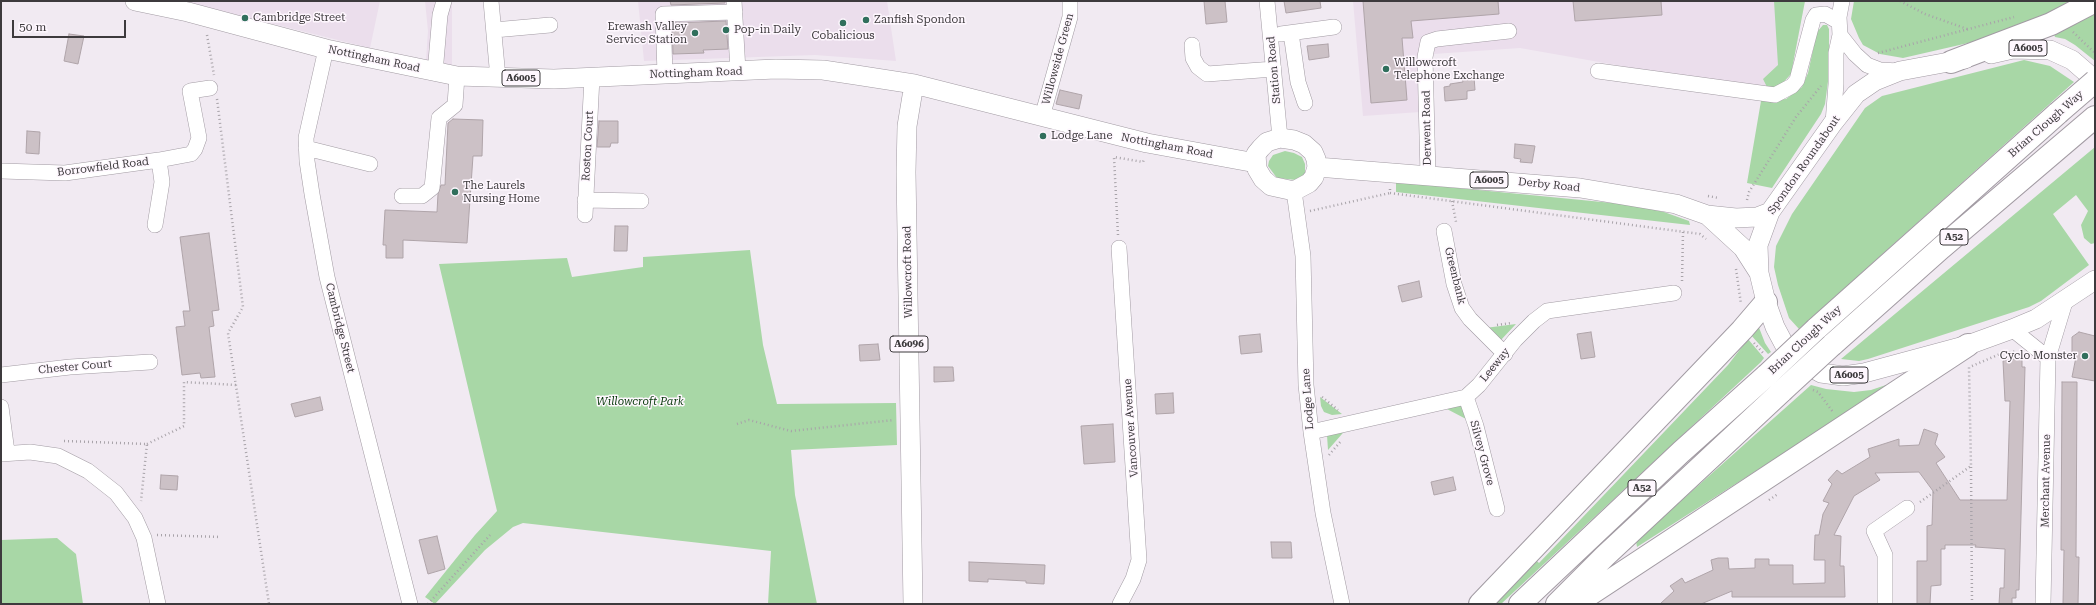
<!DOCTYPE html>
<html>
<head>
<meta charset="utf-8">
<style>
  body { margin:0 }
  #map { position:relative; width:2096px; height:605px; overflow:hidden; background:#f1eaf2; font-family:"Roboto Serif",serif }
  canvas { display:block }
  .frame { position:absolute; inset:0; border:2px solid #3d3a3d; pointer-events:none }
  .scale { position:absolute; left:12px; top:20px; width:114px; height:18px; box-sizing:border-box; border:2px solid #3d3a3d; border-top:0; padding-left:5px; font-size:12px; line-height:14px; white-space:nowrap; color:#3d3a3d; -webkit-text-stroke:3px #fef7fe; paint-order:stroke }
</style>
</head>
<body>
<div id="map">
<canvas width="2096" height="605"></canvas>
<div class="frame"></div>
<div class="scale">50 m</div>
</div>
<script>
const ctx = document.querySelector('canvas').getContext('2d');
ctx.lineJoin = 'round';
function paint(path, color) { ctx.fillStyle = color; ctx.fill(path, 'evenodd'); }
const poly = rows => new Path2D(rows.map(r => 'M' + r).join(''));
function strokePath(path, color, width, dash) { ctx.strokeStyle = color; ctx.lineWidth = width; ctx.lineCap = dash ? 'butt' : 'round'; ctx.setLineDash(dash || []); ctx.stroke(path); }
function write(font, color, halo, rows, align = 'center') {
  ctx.font = font + ' "Roboto Serif",serif'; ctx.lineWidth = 3; ctx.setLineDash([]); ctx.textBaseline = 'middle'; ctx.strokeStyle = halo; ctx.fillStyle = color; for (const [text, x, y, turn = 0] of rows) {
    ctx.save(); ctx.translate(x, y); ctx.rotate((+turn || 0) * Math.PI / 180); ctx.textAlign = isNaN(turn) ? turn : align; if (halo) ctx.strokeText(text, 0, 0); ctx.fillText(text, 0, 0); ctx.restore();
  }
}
const built = poly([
  [181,1,380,1,370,48],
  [425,1,452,1,452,65,426,60,428,31],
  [638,1,887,1,896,61,815,55,644,61],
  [1353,1,1805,1,1791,74,1763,91,1520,48,1419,55,1420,112,1363,116]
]);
const green = poly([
  [1774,1,1805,1,1791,74,1781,85,1768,89,1763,79,1778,65],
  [1854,1,2079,1,1990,38,1903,58,1880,54,1863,45,1859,38,1851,19],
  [2095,11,2095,61,2075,45,2065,39,2055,37,2054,34],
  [1823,25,1827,25,1829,29,1829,74,1825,104,1821,114,1772,188,1747,183,1761,101,1786,99,1802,87,1808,73,1817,32],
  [2024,60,2050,66,2074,82,1799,329,1789,318,1778,285,1774,267,1776,246,1792,214,1865,108,1882,96,1890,94],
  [2095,147,2095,243,2091,244,2084,238,2081,225,2088,211,2076,195,2053,214,2089,265,2041,301,2029,307,1868,359,1859,361,1841,359],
  [1285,151,1294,153,1302,157,1305,164,1305,174,1296,180,1277,178,1268,166,1269,161,1273,155],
  [1396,182,1633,205,1664,212,1689,221,1690,225,1396,192],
  [750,250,763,345,777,404,896,403,897,445,791,450,795,495,817,604,768,604,771,551,523,523,513,527,485,550,435,604,425,597,475,535,497,511,439,264,567,258,572,277,643,267,643,257],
  [1516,324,1500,341,1485,328],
  [1758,325,1765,343,1771,352,1768,354,1750,334],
  [1748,339,1764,358,1761,362,1501,604,1494,604,1536,560,1539,563,1728,365],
  [1811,385,1826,389,1854,392,1871,390,1886,385,1887,387,1637,547,1636,541],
  [1320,397,1342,414,1332,415,1324,412,1321,406],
  [1463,406,1466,419,1445,408,1459,406],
  [1349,426,1328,450,1327,435],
  [57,538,76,554,83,604,1,604,1,540]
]);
const building = poly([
  [670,1,725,1,725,3,671,5,670,1],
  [1204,1,1225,1,1227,22,1206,24,1204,1],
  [1284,1,1320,1,1321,8,1286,13,1284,1],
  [1363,1,1498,1,1499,14,1411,21,1413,38,1402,38,1407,100,1371,103,1363,1],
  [1573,1,1661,1,1662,15,1575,21,1573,1],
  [726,21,728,49,703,50,704,53,673,54,672,23,726,21],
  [69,34,84,36,78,64,64,61,69,34],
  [1328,44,1329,57,1309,60,1307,46,1328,44],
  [1474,77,1475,90,1467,91,1467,99,1445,101,1444,87,1450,86,1450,84,1463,82,1462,78,1474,77],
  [1060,90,1082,95,1079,109,1056,104,1060,90],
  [453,119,483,120,482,156,473,156,467,243,403,240,403,258,386,258,386,245,383,245,385,210,437,212,438,194,441,185,445,185,448,123,453,119],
  [599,121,618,121,618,143,611,143,610,147,597,147,599,121],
  [27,131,40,132,39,154,26,153,27,131],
  [1515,144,1535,146,1532,163,1520,162,1521,159,1514,158,1515,144],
  [615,226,628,226,627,251,614,251,615,226],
  [209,233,219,310,212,311,214,326,209,327,215,377,201,378,200,373,182,375,176,327,185,326,183,311,190,311,180,237,209,233],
  [1419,281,1422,297,1402,302,1398,286,1419,281],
  [1591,332,1595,357,1581,359,1577,334,1591,332],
  [2079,332,2095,336,2095,381,2072,377,2076,357,2072,356,2072,337,2079,332],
  [1260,334,1262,352,1241,354,1239,336,1260,334],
  [878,344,880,360,860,361,859,345,878,344],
  [2013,359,2022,360,2022,367,2025,367,2019,590,2016,590,2016,598,2012,598,2012,604,1999,604,2000,588,2004,588,2005,549,1975,547,1976,545,1945,545,1945,549,1941,549,1941,585,1931,586,1930,604,1917,604,1917,561,1927,561,1927,526,1932,525,1933,491,1919,472,1875,473,1880,480,1854,496,1834,535,1841,536,1840,566,1844,566,1845,597,1732,597,1732,591,1701,604,1660,604,1674,591,1670,586,1682,578,1685,583,1713,570,1711,560,1718,558,1728,558,1729,569,1755,568,1755,559,1769,559,1769,565,1793,565,1793,584,1825,583,1825,560,1814,560,1815,535,1819,535,1823,514,1829,503,1823,501,1832,484,1828,480,1837,470,1842,474,1870,457,1868,449,1899,439,1899,446,1919,445,1924,429,1938,434,1935,444,1945,457,1936,463,1960,500,2007,500,2010,401,2005,401,2003,361,2013,359],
  [934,367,953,367,954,381,934,382,934,367],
  [2062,382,2077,382,2076,557,2079,557,2078,604,2063,604,2064,550,2061,550,2062,382],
  [1173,393,1174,413,1156,414,1155,394,1173,393],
  [320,397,323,410,295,417,291,404,320,397],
  [1113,424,1115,462,1084,464,1081,426,1113,424],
  [161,475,178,476,177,490,160,489,161,475],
  [1453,477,1456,490,1434,495,1431,482,1453,477],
  [437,536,445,569,428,574,419,540,437,536],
  [1271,542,1291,542,1292,558,1272,558,1271,542],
  [969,562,1045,565,1044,584,1026,583,1026,581,988,579,988,582,969,581,969,562]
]);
const path = poly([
  [1900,1,1925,14,1970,30],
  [2073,32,2095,53],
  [207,35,214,75],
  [1878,53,2014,17],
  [217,99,243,307,228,333,269,604],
  [1390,189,1390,193,1700,234,1706,239],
  [1708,196,1719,198],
  [1747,200,1749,192,1796,117,1821,86],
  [1452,201,1456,222],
  [1310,211,1390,193],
  [1118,235,1114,157,1143,162,1144,159],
  [1736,269,1741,304],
  [1682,281,1683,232],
  [1497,325,1511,323],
  [1754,343,1764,354],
  [1972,366,2000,354,2017,351],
  [1813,390,1818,392,1833,412],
  [1322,397,1338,410],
  [737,424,749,420,791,431,894,420],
  [64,441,147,444,141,501],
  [147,444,184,426,184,382,236,385],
  [1329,455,1341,441],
  [1971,467,1972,604],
  [1769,500,1778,494],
  [1920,502,1971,466,1969,367],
  [157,535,221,537],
  [428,604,490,535]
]);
const minor = poly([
  [491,1,498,78],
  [734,1,738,71],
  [1267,1,1280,138],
  [494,30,550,25],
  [1291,33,1298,82,1305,103],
  [1281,34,1334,27],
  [1840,35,1855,54,1867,65,1880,70,1899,71],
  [1192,45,1193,58,1198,67,1207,74,1274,69],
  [326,49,306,138,307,161,312,194,327,277,410,604],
  [1598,71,1775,95,1792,86,1797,80,1813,20,1816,15,1825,14,1839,22],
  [435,73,440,15,444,1],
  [665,74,663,14,735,12],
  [1042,117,1070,17,1070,1],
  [1833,123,1836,84,1836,53,1840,35,1839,17,1842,1],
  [306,148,370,164],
  [159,160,191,154,195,149,199,138,190,91,210,88],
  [1,171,65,173,159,160,162,182,155,225],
  [1428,175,1425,57,1428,42,1437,39,1509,31],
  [1294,191,1303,256,1306,385,1311,432,1323,513,1342,604],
  [402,196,422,196,432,188,439,118,455,105,457,76],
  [585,200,641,201],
  [585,215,592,77],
  [1444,231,1454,284,1462,308,1470,319,1505,354],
  [1119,248,1139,560,1133,579,1120,604],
  [2012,329,2048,358],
  [1,375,70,367,150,362],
  [1466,397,1476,426,1497,509],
  [1,407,7,452],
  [1311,432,1466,397,1479,385,1515,340,1534,321,1547,311,1674,293],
  [1,454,30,452,58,456,88,471,116,493,135,518,144,538,158,604],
  [1885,604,1885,555,1874,531,1907,508],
  [2043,604,2048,358,2065,302]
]);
const major = poly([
  [135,1,188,12,326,49,457,76,554,79,776,69,823,70,856,75,914,84,1147,143,1256,163],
  [1991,54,2013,49,2050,50,2072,60,2087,73,2095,84],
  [1965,59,1900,71,1875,81,1856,94,1833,123,1770,212,1758,245,1759,273,1766,302,1775,327,1784,344,1799,361,1821,373,1843,376,1864,373,1968,345,2012,329,2036,319,2095,280],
  [1280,138,1294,140,1304,144,1313,152,1316,159,1317,167,1314,177,1309,183,1294,191,1271,186,1263,179,1257,169,1256,154,1261,148,1267,142,1280,138],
  [1317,167,1580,188,1676,204,1707,215,1743,248,1759,273],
  [1707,215,1736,218,1757,217,1770,212],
  [913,604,906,172,907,126,914,84]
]);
const highway = poly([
  [1951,62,2051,24,2095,1],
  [1816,329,2058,113],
  [1832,345,1941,248,2095,117],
  [1480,604,1742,330,1766,302],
  [1520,604,1681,452,1767,375],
  [1557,604,1605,556,1782,391],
  [1575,604,1968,345]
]);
const highwayBridge = poly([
  [2058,113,2095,81],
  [1767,375,1816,329],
  [1782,391,1832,345]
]);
const markers = [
  [245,18,4,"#306f5c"],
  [866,20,4,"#306f5c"],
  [843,23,4,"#306f5c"],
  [726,30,4,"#306f5c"],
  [695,33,4,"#306f5c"],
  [1386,69,4,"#306f5c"],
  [1043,136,4,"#306f5c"],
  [455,192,4,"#306f5c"],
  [2085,356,4,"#306f5c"]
];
const shields = [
  [2028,48,38],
  [521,78,38],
  [1489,180,38],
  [1954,237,28],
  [909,344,38],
  [1849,375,38],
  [1642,488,28]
];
const shieldNames = [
  ["A6005",2028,48],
  ["A6005",521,78],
  ["A6005",1489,180],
  ["A52",1954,237],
  ["A6096",909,344],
  ["A6005",1849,375],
  ["A52",1642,488]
];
const poiNames = [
  ["Cambridge Street",253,18],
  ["Zanfish Spondon",874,20],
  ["Erewash Valley",687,27,"right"],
  ["Service Station",687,40,"right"],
  ["Pop-in Daily",734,30],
  ["Cobalicious",843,36,"center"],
  ["Willowcroft",1394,63],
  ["Telephone Exchange",1394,76],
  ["Lodge Lane",1051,136],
  ["The Laurels",463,186],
  ["Nursing Home",463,199],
  ["Cyclo Monster",2077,356,"right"]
];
const streetNames = [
  ["Nottingham Road",374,59,12],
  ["Willowside Green",1058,59,-75],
  ["Station Road",1274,70,-95],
  ["Nottingham Road",696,73,-2],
  ["Brian Clough Way",2046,124,-41],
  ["Derwent Road",1427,128,-91],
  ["Roston Court",588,146,-87],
  ["Nottingham Road",1167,146,11],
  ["Spondon Roundabout",1804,165,-55],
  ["Borrowfield Road",103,167,-7],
  ["Derby Road",1549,185,6],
  ["Willowcroft Road",908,272,-91],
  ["Greenbank",1455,276,76],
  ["Cambridge Street",340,328,76],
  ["Brian Clough Way",1805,340,-43],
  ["Leeway",1495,365,-51],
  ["Chester Court",75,367,-5],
  ["Lodge Lane",1308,399,-94],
  ["Vancouver Avenue",1131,428,-94],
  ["Silvey Grove",1482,453,75],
  ["Merchant Avenue",2046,481,-89]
];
const parkNames = [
  ["Willowcroft Park",640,402]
];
paint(built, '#ebdeec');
paint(green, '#a8d7a6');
paint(building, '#ccc1c6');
strokePath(building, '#afa4a9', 1);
strokePath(minor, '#a29ba3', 16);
strokePath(major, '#a29ba3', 20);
strokePath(highway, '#a29ba3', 24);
strokePath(path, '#a8a3a9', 2.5, [1, 3]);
strokePath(minor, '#fff', 15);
strokePath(major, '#fff', 19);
strokePath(highway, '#fff', 22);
strokePath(highwayBridge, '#a29ba3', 24, []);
strokePath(highwayBridge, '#fff', 22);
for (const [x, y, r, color] of markers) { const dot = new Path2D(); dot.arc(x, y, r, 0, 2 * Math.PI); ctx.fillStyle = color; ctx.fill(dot); strokePath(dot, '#fef7fe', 1.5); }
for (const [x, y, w] of shields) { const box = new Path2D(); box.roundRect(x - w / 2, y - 8, w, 16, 3); ctx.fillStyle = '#fef7fe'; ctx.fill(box); strokePath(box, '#3d3a3d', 1); }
write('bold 10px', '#3d3a3d', null, shieldNames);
write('11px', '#3d3a3d', '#fef7fe', poiNames, 'left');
write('11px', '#3d3a3d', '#fef7fe', streetNames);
write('italic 11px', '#07390a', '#fef7fe', parkNames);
</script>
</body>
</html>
